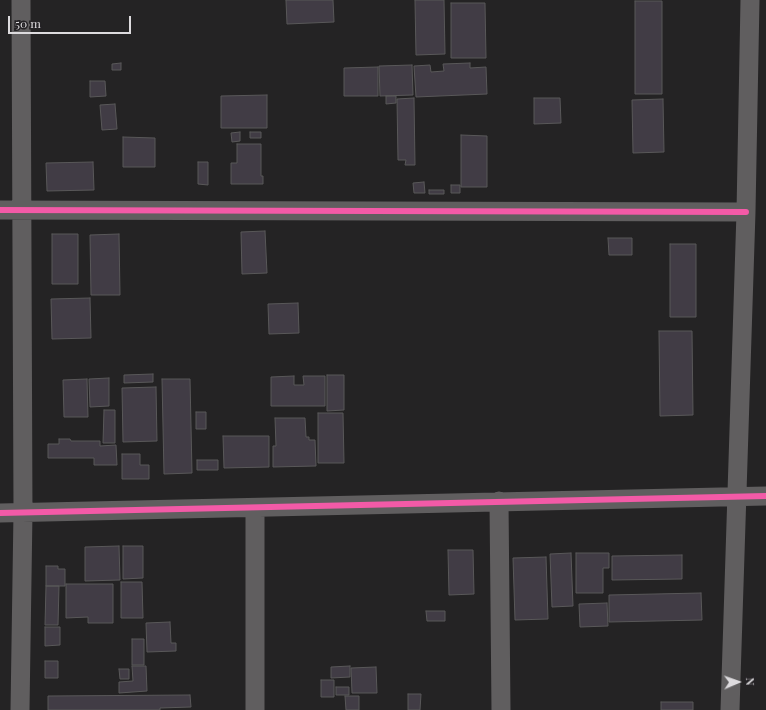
<!DOCTYPE html>
<html>
<head>
<meta charset="utf-8">
<style>
  body { margin:0 }
  #map { position:relative; width:766px; height:710px; overflow:hidden; background:#242324; font-family:"Playfair Display",serif }
  canvas { display:block }
  .north { position:absolute; left:718px; top:662px; width:40px; height:40px; -webkit-text-stroke:3px #242225; paint-order:stroke; rotate:88deg; font-size:11px; font-weight:700; line-height:16px; text-align:center; color:#dddbde }
  .north::after { content:''; display:block; margin:auto; width:14px; height:18px; background:#dddbde; clip-path:polygon(50% 0,100% 100%,50% 72%,0 100%) }
  .scale { position:absolute; left:8px; top:16px; width:123px; height:18px; box-sizing:border-box; border:2px solid #dddbde; border-top:0; padding-left:5px; font-size:12px; line-height:14px; white-space:nowrap; color:#dddbde; -webkit-text-stroke:3px #242225; paint-order:stroke }
</style>
</head>
<body>
<div id="map">
<canvas width="766" height="710"></canvas>
<div class="north">N</div>
<div class="scale">50 m</div>
</div>
<script>
const ctx = document.querySelector('canvas').getContext('2d');
ctx.lineJoin = 'round';
function paint(path, color) { ctx.fillStyle = color; ctx.fill(path, 'evenodd'); }
const poly = rows => new Path2D(rows.map(r => 'M' + r).join(''));
function strokePath(path, color, width, dash) { ctx.strokeStyle = color; ctx.lineWidth = width; ctx.lineCap = dash ? 'butt' : 'round'; ctx.setLineDash(dash || []); ctx.stroke(path); }
const building = poly([
  [286,0,333,0,334,22,287,24,286,0],
  [415,0,444,0,445,54,416,55,415,0],
  [635,1,662,1,662,94,635,94,635,1],
  [451,3,485,3,486,58,451,58,451,3],
  [121,63,121,70,112,70,112,64,121,63],
  [470,63,470,68,486,67,487,94,416,97,414,66,430,65,431,72,444,71,443,64,470,63],
  [412,65,413,95,380,96,379,66,412,65],
  [378,67,378,96,344,96,344,68,378,67],
  [90,81,105,81,106,96,90,97,90,81],
  [267,95,267,128,221,128,221,96,267,95],
  [386,96,396,96,396,103,386,104,386,96],
  [414,98,415,165,405,165,406,160,398,160,397,99,414,98],
  [534,98,560,98,561,123,534,124,534,98],
  [663,99,664,152,633,153,632,100,663,99],
  [115,104,117,129,102,130,100,105,115,104],
  [240,132,240,141,232,142,231,133,240,132],
  [250,132,261,132,261,138,250,138,250,132],
  [461,135,487,136,487,187,461,187,461,135],
  [123,137,155,138,155,167,123,167,123,137],
  [237,144,261,144,261,176,263,176,263,184,231,184,231,163,237,163,237,144],
  [93,162,94,190,47,191,46,163,93,162],
  [198,162,208,162,208,185,198,184,198,162],
  [424,182,425,193,414,193,413,183,424,182],
  [451,185,460,185,460,193,451,193,451,185],
  [429,190,444,190,444,194,429,194,429,190],
  [265,231,267,273,242,274,241,232,265,231],
  [52,234,78,234,78,284,52,284,52,234],
  [119,234,120,295,91,295,90,235,119,234],
  [608,238,632,238,632,255,609,255,608,238],
  [670,244,696,244,696,317,670,317,670,244],
  [90,298,91,338,52,339,51,299,90,298],
  [298,303,299,333,269,334,268,304,298,303],
  [659,331,692,331,693,415,660,416,659,331],
  [153,374,153,382,124,383,124,375,153,374],
  [327,375,344,375,344,410,327,411,327,375],
  [294,376,294,385,304,385,303,376,325,376,325,406,271,406,271,377,294,376],
  [109,378,109,406,90,407,89,379,109,378],
  [87,379,88,417,64,417,63,380,87,379],
  [162,379,190,379,192,473,164,474,162,379],
  [156,387,157,441,123,442,122,388,156,387],
  [104,410,115,410,115,443,103,443,104,410],
  [196,412,206,412,206,429,196,429,196,412],
  [318,413,343,413,344,463,318,463,318,413],
  [275,418,305,418,306,437,309,437,309,440,315,440,316,466,273,467,273,446,276,446,275,418],
  [223,436,269,436,269,467,224,468,223,436],
  [59,439,70,439,71,441,100,441,100,446,116,445,117,465,94,465,94,458,48,458,48,444,59,444,59,439],
  [122,454,140,454,140,465,149,465,149,479,122,479,122,454],
  [197,460,218,460,218,470,197,470,197,460],
  [119,546,120,580,85,581,85,547,119,546],
  [123,546,143,546,143,578,123,579,123,546],
  [448,550,473,550,474,594,449,595,448,550],
  [571,553,573,606,552,607,550,554,571,553],
  [576,553,609,553,609,568,603,568,603,593,576,593,576,553],
  [682,555,682,579,612,580,612,556,682,555],
  [546,557,548,619,515,620,513,558,546,557],
  [46,566,58,566,58,569,65,569,65,586,46,586,46,566],
  [121,582,142,582,143,618,121,618,121,582],
  [66,584,113,584,113,623,88,623,88,617,66,618,66,584],
  [46,586,59,586,58,625,45,625,46,586],
  [701,593,702,620,609,622,609,595,701,593],
  [607,603,608,626,580,627,579,604,607,603],
  [426,611,445,611,445,621,427,621,426,611],
  [170,622,171,643,176,643,176,651,147,652,146,623,170,622],
  [45,627,60,627,60,645,45,646,45,627],
  [132,639,144,639,144,665,132,665,132,639],
  [45,661,58,661,58,678,45,678,45,661],
  [132,666,146,666,147,691,119,693,119,682,133,681,132,666],
  [350,666,350,677,331,678,331,667,350,666],
  [376,667,377,693,352,693,351,668,376,667],
  [119,669,129,669,129,679,120,679,119,669],
  [321,680,334,680,334,697,321,697,321,680],
  [336,687,349,687,349,695,336,695,336,687],
  [408,694,421,694,420,710,408,710,408,694],
  [190,695,191,707,160,708,160,710,48,710,48,696,190,695],
  [345,696,359,696,359,710,346,710,345,696],
  [661,702,693,702,693,710,661,710,661,702]
]);
const minor = poly([
  [0,210,746,212],
  [499,501,501,710],
  [255,508,255,710],
  [0,513,766,496],
  [20,710,23,512,21,0],
  [730,710,746,212,750,0]
]);
const cycleway = poly([
  [0,210,746,212],
  [0,513,766,496]
]);
paint(building, '#413c45');
strokePath(building, '#595859', 1);
strokePath(minor, '#605e5f', 19);
strokePath(cycleway, '#f35aa7', 6);
</script>
</body>
</html>
